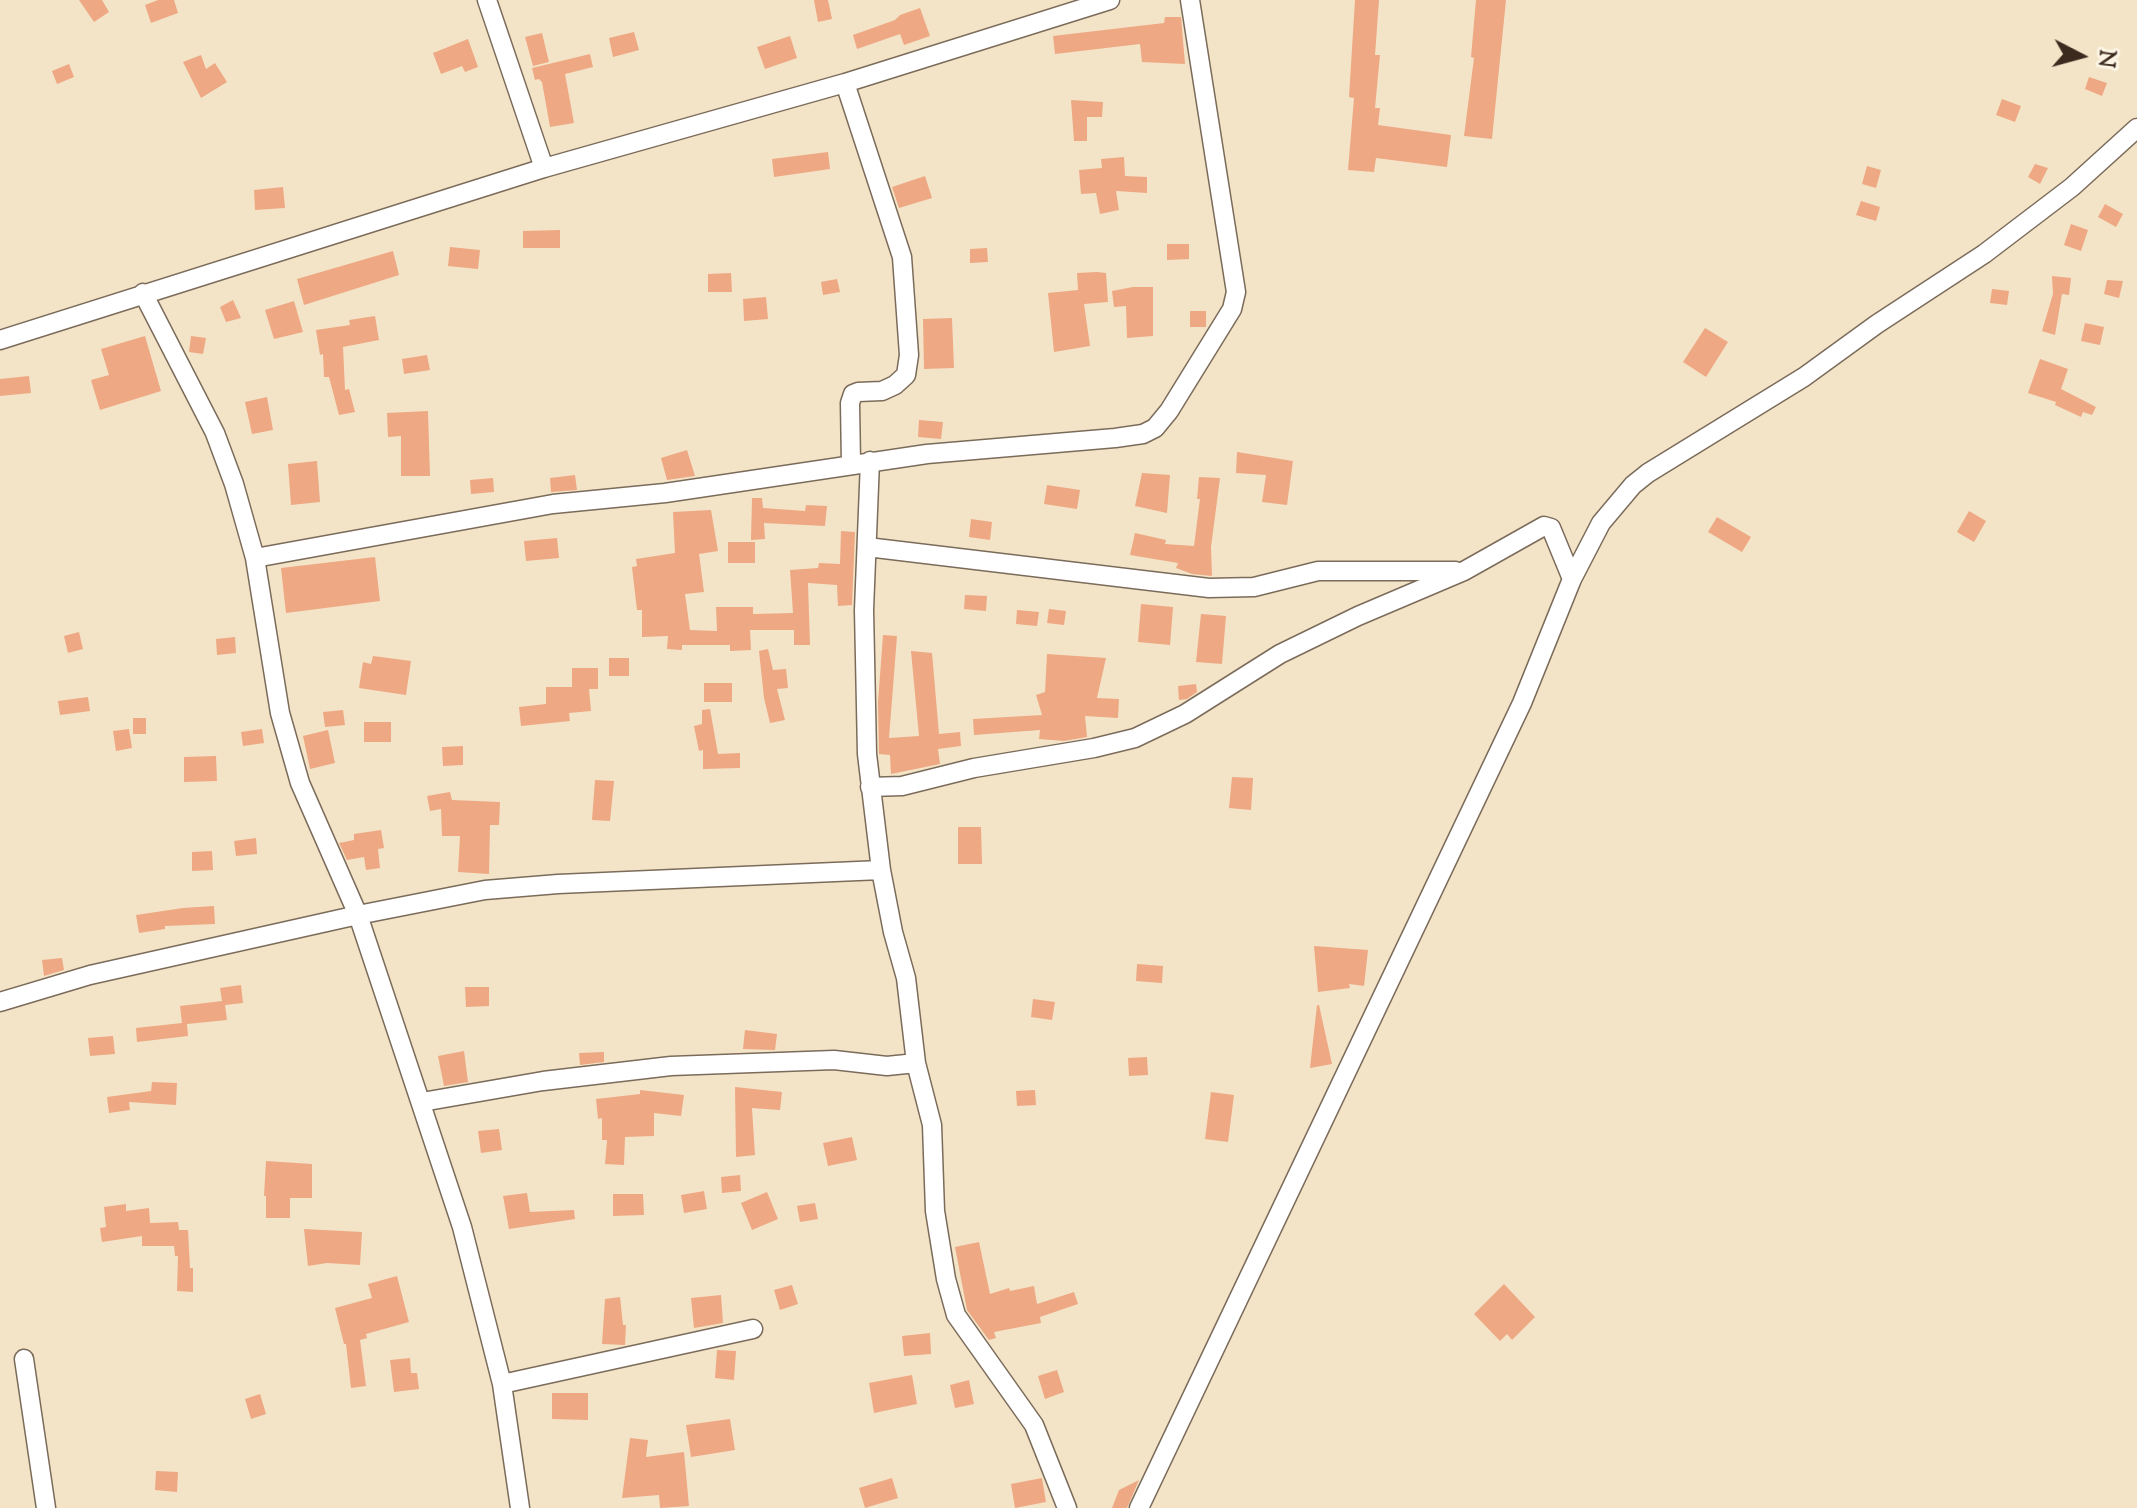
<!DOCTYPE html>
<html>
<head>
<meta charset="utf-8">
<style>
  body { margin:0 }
  #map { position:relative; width:2137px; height:1508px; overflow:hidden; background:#f3e4c8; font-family:"Sorts Mill Goudy",serif }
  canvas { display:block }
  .north { position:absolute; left:2041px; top:16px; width:80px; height:80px; -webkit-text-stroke:6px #fcf5e5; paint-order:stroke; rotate:96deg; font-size:22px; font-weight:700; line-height:32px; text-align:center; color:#3b2a1e }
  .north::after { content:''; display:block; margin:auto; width:28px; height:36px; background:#3b2a1e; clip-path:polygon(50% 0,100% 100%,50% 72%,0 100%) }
</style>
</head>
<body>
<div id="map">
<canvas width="2137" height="1508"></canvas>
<div class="north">N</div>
</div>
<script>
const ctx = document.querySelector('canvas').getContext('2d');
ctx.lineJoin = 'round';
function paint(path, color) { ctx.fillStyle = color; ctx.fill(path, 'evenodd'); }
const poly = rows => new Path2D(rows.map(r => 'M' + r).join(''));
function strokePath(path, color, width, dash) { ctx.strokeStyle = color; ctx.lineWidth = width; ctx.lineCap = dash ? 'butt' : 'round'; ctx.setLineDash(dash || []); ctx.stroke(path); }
const building = poly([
  [79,0,102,0,109,12,94,22],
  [158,0,174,0,178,13,151,23,145,5],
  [814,0,828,0,832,19,818,22],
  [1355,0,1379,0,1375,55,1380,55,1375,108,1380,108,1378,125,1451,135,1447,167,1376,158,1374,172,1348,170,1354,98,1349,97],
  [1476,0,1506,0,1492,139,1464,136,1474,58,1471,57],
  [920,8,930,36,904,45,900,34,857,49,853,35,895,20,900,15],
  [1165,17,1181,17,1185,64,1142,62,1140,44,1055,54,1053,36,1164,23],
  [634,32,639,50,613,57,609,38],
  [542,33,549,62,533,66,525,37],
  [790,36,797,58,765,69,757,47],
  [468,39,478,67,465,72,462,66,441,74,433,53],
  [590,54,593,67,565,74,574,123,550,127,542,82,539,79,535,80,532,68],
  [201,55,206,69,215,63,227,82,201,98,183,62],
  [69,64,74,77,57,84,52,71],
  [2089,77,2107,83,2102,96,2085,89],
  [2002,99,2021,106,2015,122,1996,115],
  [1071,100,1103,102,1102,117,1087,117,1087,141,1074,141],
  [828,152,830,169,774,177,772,159],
  [1124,157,1125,176,1147,177,1147,193,1116,191,1119,210,1100,214,1096,193,1081,194,1079,170,1102,168,1101,159],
  [2035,164,2048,168,2040,184,2028,177],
  [1867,166,1881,170,1876,188,1862,184],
  [925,176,932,198,899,208,892,187],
  [283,187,285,208,255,210,254,190],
  [1861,201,1880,207,1876,221,1856,215],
  [2105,204,2123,214,2116,227,2098,217],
  [2071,224,2088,230,2081,251,2064,245],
  [560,230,560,248,523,248,523,231],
  [1167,244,1189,244,1189,259,1167,260],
  [450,247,480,250,478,269,448,266],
  [987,248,988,262,970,263,970,249],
  [393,251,399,275,304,305,297,279],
  [1097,272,1106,273,1108,302,1084,304,1090,346,1054,352,1048,293,1078,290,1077,273],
  [731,273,732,292,708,292,708,274],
  [2052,276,2071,278,2069,295,2062,294,2055,335,2042,331,2053,294],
  [837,279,840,292,823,295,821,282],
  [2107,280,2123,281,2119,298,2104,294],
  [1133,287,1153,287,1153,336,1127,338,1126,306,1114,307,1112,291],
  [1992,289,2009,291,2007,305,1990,303],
  [766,297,768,319,744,321,743,299],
  [233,300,241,318,226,322,220,307],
  [294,301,303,332,274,339,265,310],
  [1190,311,1206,311,1206,327,1190,327],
  [375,316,379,340,343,347,345,390,349,389,355,412,339,415,329,377,324,377,323,354,320,355,316,330,350,325,349,320],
  [952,318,954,368,924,369,923,319],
  [2085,323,2104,327,2100,345,2081,341],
  [1705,328,1728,342,1706,377,1683,362],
  [145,336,161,391,100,410,91,380,109,375,101,349],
  [191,336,206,338,203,354,189,352],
  [427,355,430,370,404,374,402,359],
  [2040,359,2068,369,2061,389,2096,407,2092,415,2083,412,2081,417,2055,405,2056,402,2028,393],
  [29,376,31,393,0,396,0,379],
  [267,397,273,430,252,434,245,402],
  [428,411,430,476,401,476,401,436,388,437,387,413],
  [919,420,943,422,941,439,918,437],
  [687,450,695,476,667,480,661,458],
  [1237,452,1293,461,1287,505,1262,502,1266,475,1236,473],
  [317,461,320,502,291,505,288,464],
  [1142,473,1170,475,1167,513,1135,506],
  [575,475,577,490,551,492,550,478],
  [1199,477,1220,478,1211,547,1212,576,1192,574,1176,568,1178,563,1130,555,1135,533,1166,540,1165,544,1194,546,1200,499,1197,499],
  [493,478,494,492,471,494,470,480],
  [1047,485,1080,490,1077,509,1044,504],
  [752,498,762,498,763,508,805,511,806,505,827,506,825,526,764,523,765,539,751,540],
  [711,510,718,551,699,554,704,592,685,594,690,630,717,631,716,607,753,607,753,614,793,613,790,570,818,568,819,563,840,564,841,531,855,532,852,605,838,606,837,585,808,583,810,645,794,645,794,630,750,630,751,650,730,651,730,645,682,645,682,650,667,649,668,636,642,637,642,610,637,610,632,567,637,566,636,559,675,553,673,512],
  [1969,511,1986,521,1974,542,1957,532],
  [1717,517,1751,537,1742,552,1708,532],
  [971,519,992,522,990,540,969,537],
  [557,538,559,558,526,561,524,541],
  [728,542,755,542,755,563,728,563],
  [375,557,380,601,286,613,281,568],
  [965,595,987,596,986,611,964,609],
  [1141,604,1173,607,1170,645,1138,642],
  [1049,609,1066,611,1064,625,1047,623],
  [1017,610,1039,612,1037,626,1016,624],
  [1201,614,1226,616,1222,664,1196,662],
  [79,632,83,649,68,653,64,636],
  [883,635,897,636,889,738,919,736,911,651,932,653,939,734,960,732,961,746,938,749,940,764,891,774,890,755,879,754,878,702],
  [235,637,236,653,217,655,216,639],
  [768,649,773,670,786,669,788,688,777,689,785,720,770,723,764,698,759,651],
  [1047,654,1106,658,1097,698,1119,699,1118,718,1085,716,1087,737,1064,741,1039,739,1040,730,974,735,973,719,1042,715,1036,695,1045,692],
  [373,656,411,661,406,695,359,688,363,662,371,664],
  [609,658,629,658,629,676,609,676],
  [572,668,598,668,598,689,589,689,591,711,569,713,570,721,521,726,519,707,546,704,546,687,572,687],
  [704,683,732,683,732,702,704,702],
  [1196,684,1197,692,1187,699,1179,700,1178,686],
  [88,697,90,711,60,715,58,701],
  [710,709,718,754,740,753,740,768,703,769,703,750,699,751,694,726,702,724,702,710],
  [343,710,345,725,325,727,323,712],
  [133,718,146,718,146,734,133,734],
  [364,722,391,722,391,742,364,742],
  [129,729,132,748,116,751,113,731],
  [262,729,264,743,243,746,241,732],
  [328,730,335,763,310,769,303,736],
  [463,746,463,765,443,766,442,747],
  [216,756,217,781,184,782,184,757],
  [1232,777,1253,778,1251,810,1229,808],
  [595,780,614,781,610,821,592,820],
  [450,792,452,800,500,802,499,825,490,825,489,874,458,872,460,836,442,836,441,809,430,811,427,796],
  [958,827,981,827,982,864,958,864],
  [381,830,384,848,378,849,380,868,366,870,364,857,347,860,339,843,354,840,354,834],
  [256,838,257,854,236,856,234,841],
  [212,851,213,870,192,871,192,852],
  [214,906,215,924,165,926,165,929,139,933,136,915,183,908],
  [1314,946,1368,950,1364,986,1349,984,1350,988,1318,992],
  [62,958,64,970,44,976,42,960],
  [1137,964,1163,966,1162,983,1136,981],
  [241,985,243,1003,225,1005,227,1020,187,1024,188,1036,137,1042,136,1028,182,1023,180,1006,222,1001,220,988],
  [465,987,489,987,489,1006,466,1007],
  [1033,999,1055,1002,1052,1020,1031,1017],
  [1317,1005,1319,1005,1332,1064,1310,1068],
  [745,1030,777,1034,775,1050,743,1049],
  [113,1036,115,1054,90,1056,88,1038],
  [464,1051,468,1082,444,1086,438,1056],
  [604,1052,604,1062,580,1065,579,1053],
  [1147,1057,1148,1075,1129,1076,1128,1058],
  [152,1082,177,1083,176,1105,129,1102,130,1110,109,1113,107,1097,151,1091],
  [735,1087,782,1092,780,1110,752,1108,755,1155,736,1157],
  [640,1090,684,1095,681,1116,654,1113,654,1136,625,1137,624,1165,605,1164,607,1140,602,1140,602,1118,598,1119,596,1099,640,1094],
  [1035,1090,1036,1105,1017,1106,1016,1091],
  [1211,1092,1234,1095,1228,1142,1205,1139],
  [499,1129,502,1150,481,1153,478,1131],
  [852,1137,857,1160,828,1166,823,1143],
  [266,1161,312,1164,312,1198,290,1198,290,1218,266,1218,266,1196,264,1196],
  [740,1175,741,1191,722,1193,721,1177],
  [704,1191,707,1209,684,1213,681,1195],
  [767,1192,778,1219,752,1230,741,1203],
  [527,1193,530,1212,574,1210,575,1219,509,1229,503,1196],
  [613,1194,643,1194,644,1215,613,1216],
  [815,1203,818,1219,800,1222,797,1206],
  [126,1204,126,1211,149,1208,150,1223,178,1222,179,1230,188,1230,190,1268,193,1268,193,1292,177,1291,178,1256,175,1256,174,1246,142,1246,142,1236,102,1242,100,1228,106,1227,104,1207],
  [304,1229,362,1232,360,1265,327,1263,308,1266],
  [979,1242,990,1294,1009,1288,1010,1291,1034,1286,1037,1304,1074,1292,1078,1304,1040,1317,1041,1323,994,1332,996,1338,989,1340,967,1310,955,1247],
  [397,1276,409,1322,366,1334,367,1338,360,1340,366,1386,351,1388,346,1344,344,1344,335,1308,372,1298,368,1284],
  [1504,1284,1535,1317,1512,1340,1507,1334,1500,1341,1474,1314],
  [792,1285,798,1304,780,1310,774,1290],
  [721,1295,723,1323,694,1328,691,1298],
  [620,1297,623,1325,626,1325,625,1345,602,1344,605,1299],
  [930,1333,931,1354,904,1356,902,1336],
  [717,1350,736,1351,734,1380,715,1378],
  [410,1358,411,1373,417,1373,419,1389,394,1392,390,1360],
  [1057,1370,1064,1392,1045,1399,1038,1376],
  [912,1375,917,1404,874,1413,869,1383],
  [969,1380,974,1404,955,1408,950,1385],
  [552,1393,588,1393,588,1420,552,1419],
  [260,1394,266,1414,251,1419,245,1399],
  [730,1419,735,1450,691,1457,686,1425],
  [630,1438,648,1440,646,1457,684,1452,689,1506,660,1508,659,1495,622,1498],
  [156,1471,178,1472,177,1492,155,1490],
  [892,1478,898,1498,865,1508,859,1488],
  [1042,1478,1046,1502,1015,1508,1011,1484],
  [1139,1480,1127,1508,1112,1508,1119,1490]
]);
const street = poly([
  [487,0,544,168],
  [845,83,902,257,909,355,906,375,895,385,882,391,858,392,853,394,850,403,851,464],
  [143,293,215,433,234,484,255,558,280,713,300,783,358,915,462,1227,502,1384,520,1508],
  [0,340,544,168,845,83,1110,0],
  [870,461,864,610,867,754,881,870,893,932,906,978,916,1063,932,1125,935,1211,946,1279,956,1315,1034,1425,1067,1508],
  [867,547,1209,588,1254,587,1318,571,1456,571],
  [255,558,553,504,665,493,927,454,1115,438,1143,434,1155,428,1169,411,1232,309,1236,292,1190,0],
  [870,787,902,786,974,768,1094,748,1135,738,1185,714,1280,654,1358,616,1464,571,1544,526,1551,528,1572,579],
  [0,1002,90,975,358,915,485,890,558,884,881,870],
  [422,1102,543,1081,671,1066,834,1060,887,1066,916,1063],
  [24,1359,46,1508],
  [502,1384,753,1329],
  [1139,1508,1522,703,1572,579,1601,523,1633,485,1648,473,1804,377,1877,324,1984,254,2072,187,2137,128]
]);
paint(building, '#eea883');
strokePath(street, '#7b6b5a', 21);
strokePath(street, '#fff', 18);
</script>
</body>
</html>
